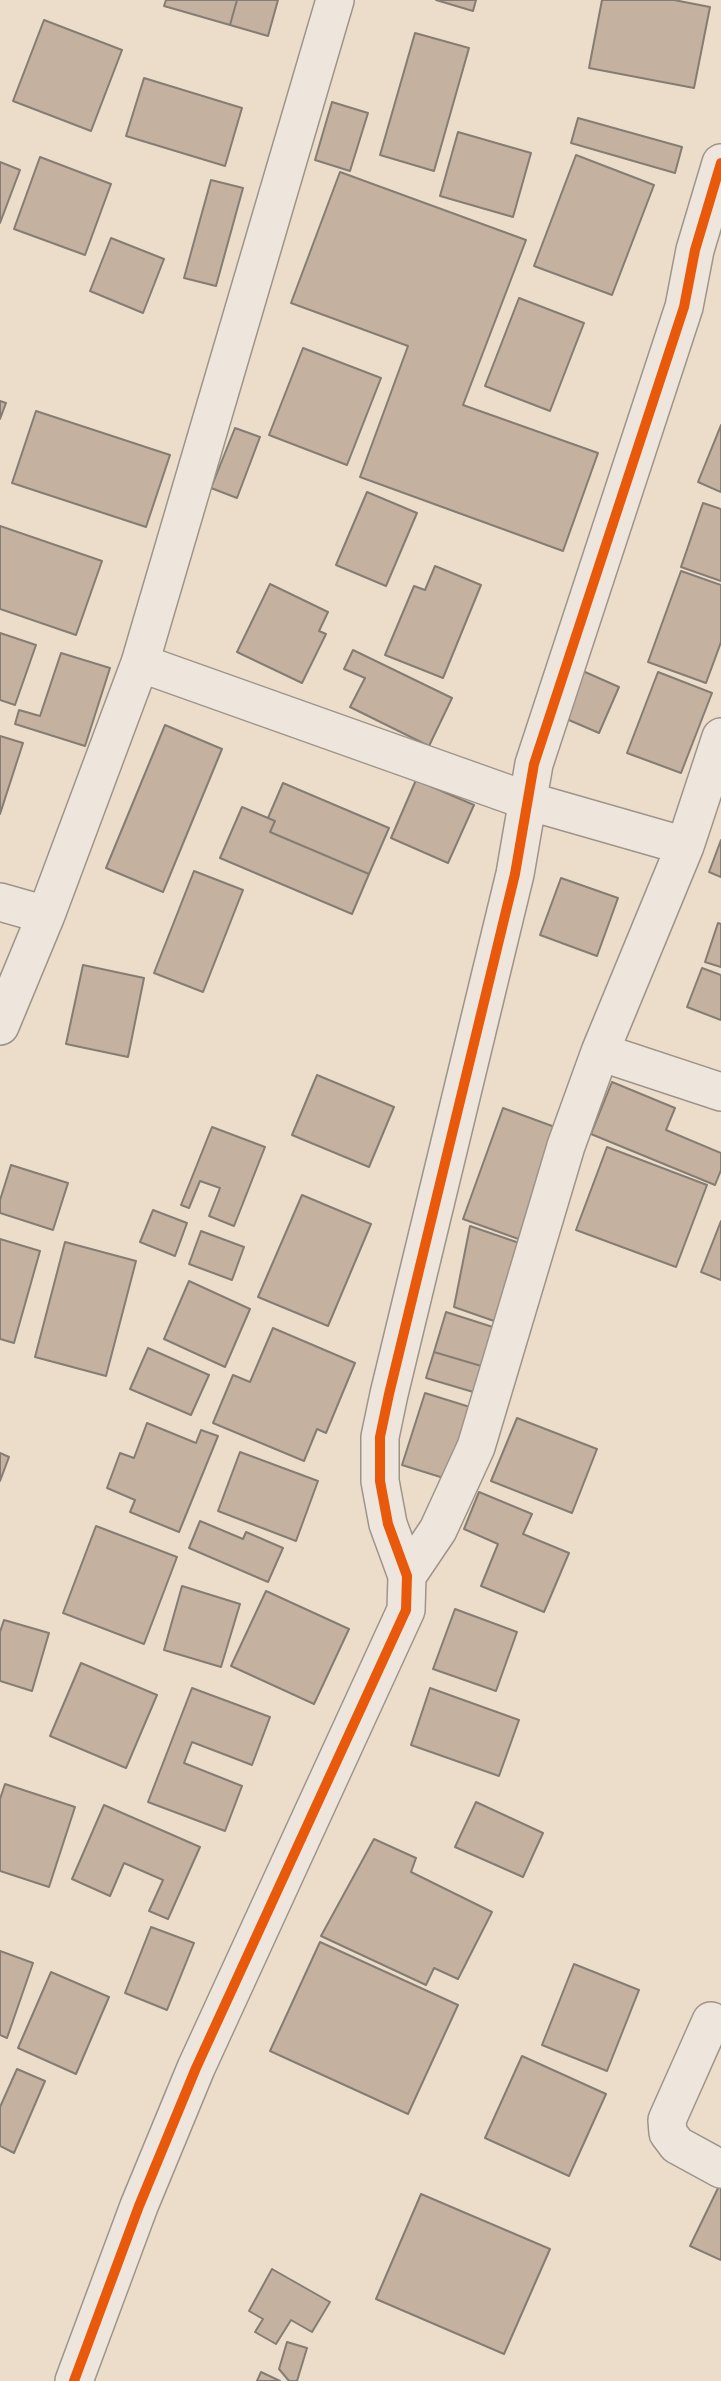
<!DOCTYPE html>
<html>
<head>
<meta charset="utf-8">
<style>
  body { margin:0 }
  canvas { display:block; background:#ebddc9 }
</style>
</head>
<body>
<canvas width="721" height="2381"></canvas>
<script>
const ctx = document.querySelector('canvas').getContext('2d');
ctx.lineJoin = 'round';
function paint(path, color) { ctx.fillStyle = color; ctx.fill(path, 'evenodd'); }
const poly = rows => new Path2D(rows.map(r => 'M' + r).join(''));
function strokePath(path, color, width, dash) { ctx.strokeStyle = color; ctx.lineWidth = width; ctx.lineCap = dash ? 'butt' : 'round'; ctx.setLineDash(dash || []); ctx.stroke(path); }
const building = poly([
  [166,0,237,0,230,25,164,6,166,0],
  [237,0,278,0,268,36,230,25,237,0],
  [436,0,476,0,473,11,436,0],
  [602,0,674,0,710,7,694,88,589,68,602,0],
  [44,20,122,50,91,131,13,101,44,20],
  [415,33,469,48,434,171,380,155,415,33],
  [144,78,242,108,225,166,126,136,144,78],
  [332,102,368,113,350,171,315,160,332,102],
  [578,118,682,147,675,173,571,143,578,118],
  [458,132,531,153,513,217,440,196,458,132],
  [576,155,654,185,612,295,534,266,576,155],
  [40,157,111,184,85,255,14,229,40,157],
  [0,162,20,170,0,223,0,162],
  [340,172,526,240,463,405,598,453,563,551,360,477,408,346,291,303,340,172],
  [211,180,243,188,216,286,184,278,211,180],
  [111,238,164,259,143,313,90,291,111,238],
  [519,298,584,323,550,411,485,386,519,298],
  [303,348,381,378,347,465,269,435,303,348],
  [0,401,6,403,0,419,0,401],
  [36,411,170,455,146,527,12,483,36,411],
  [721,425,721,492,698,482,721,425],
  [235,428,260,437,237,498,211,488,235,428],
  [367,492,417,513,386,586,336,565,367,492],
  [703,503,721,509,721,581,681,567,703,503],
  [0,526,102,561,76,635,0,609,0,526],
  [435,566,481,585,443,678,385,655,414,586,425,590,435,566],
  [681,571,721,585,721,642,706,683,648,662,681,571],
  [270,584,328,612,319,631,326,634,302,683,237,652,270,584],
  [0,633,36,645,15,705,0,700,0,633],
  [353,650,452,698,429,746,350,707,365,678,344,669,353,650],
  [61,653,110,668,85,746,15,724,19,710,40,716,61,653],
  [576,668,619,687,599,733,555,714,576,668],
  [658,672,712,693,681,773,627,753,658,672],
  [165,725,222,749,163,892,106,868,165,725],
  [0,736,23,743,0,814,0,736],
  [416,780,474,805,448,863,391,838,416,780],
  [283,783,389,828,369,874,270,832,275,821,268,818,283,783],
  [242,807,275,821,270,832,369,874,352,914,220,858,242,807],
  [721,840,721,877,709,872,721,840],
  [194,871,243,890,203,992,154,973,194,871],
  [561,878,618,898,597,956,540,935,561,878],
  [718,923,721,924,721,967,705,962,718,923],
  [83,965,144,978,128,1057,66,1044,83,965],
  [702,968,721,975,721,1020,687,1007,702,968],
  [317,1075,394,1107,369,1167,292,1135,317,1075],
  [612,1082,675,1108,666,1130,721,1153,721,1170,715,1185,591,1134,612,1082],
  [503,1108,563,1130,524,1241,463,1219,503,1108],
  [212,1127,265,1147,234,1226,209,1216,220,1188,200,1181,189,1208,181,1205,212,1127],
  [607,1147,707,1185,676,1267,576,1230,607,1147],
  [11,1165,68,1183,53,1230,0,1213,0,1200,11,1165],
  [302,1195,371,1224,328,1326,258,1297,302,1195],
  [153,1210,187,1223,175,1256,140,1242,153,1210],
  [721,1221,721,1280,701,1272,721,1221],
  [470,1226,525,1245,497,1322,454,1307,470,1226],
  [201,1231,244,1247,232,1280,189,1264,201,1231],
  [0,1239,40,1251,14,1343,0,1339,0,1239],
  [65,1242,136,1261,106,1376,35,1357,65,1242],
  [189,1281,250,1309,225,1367,164,1339,189,1281],
  [446,1312,499,1329,488,1368,434,1352,446,1312],
  [273,1328,355,1363,326,1433,317,1429,304,1461,213,1423,233,1375,250,1382,273,1328],
  [148,1348,209,1375,191,1415,130,1389,148,1348],
  [434,1352,488,1368,480,1394,426,1378,434,1352],
  [425,1393,473,1408,450,1480,402,1465,425,1393],
  [517,1418,597,1449,572,1513,491,1481,517,1418],
  [147,1423,196,1443,201,1430,218,1436,179,1532,130,1512,135,1500,107,1488,120,1453,134,1458,147,1423],
  [240,1452,318,1481,296,1541,218,1511,240,1452],
  [0,1453,9,1457,0,1481,0,1453],
  [479,1492,532,1514,523,1534,569,1553,544,1612,481,1586,498,1544,464,1529,479,1492],
  [200,1521,243,1539,246,1532,283,1548,268,1582,189,1548,200,1521],
  [96,1526,177,1557,144,1644,63,1613,96,1526],
  [182,1586,240,1604,221,1667,164,1650,182,1586],
  [266,1591,349,1629,314,1704,231,1666,266,1591],
  [455,1609,517,1632,496,1691,433,1669,455,1609],
  [4,1620,49,1633,32,1691,0,1681,0,1632,4,1620],
  [81,1663,157,1695,126,1768,50,1736,81,1663],
  [192,1688,270,1717,252,1765,192,1742,184,1763,242,1786,225,1831,148,1802,192,1688],
  [430,1688,519,1720,499,1776,411,1745,430,1688],
  [5,1784,75,1807,49,1887,0,1871,0,1799,5,1784],
  [476,1802,543,1833,523,1877,455,1847,476,1802],
  [104,1805,200,1847,168,1919,149,1911,163,1880,124,1863,110,1896,72,1879,104,1805],
  [374,1839,416,1858,411,1872,492,1912,458,1979,434,1968,426,1985,321,1936,374,1839],
  [151,1927,194,1943,167,2010,125,1993,151,1927],
  [320,1942,458,2005,408,2114,270,2051,320,1942],
  [0,1951,33,1963,7,2038,0,2035,0,1951],
  [574,1964,639,1990,607,2071,542,2045,574,1964],
  [51,1972,109,1997,76,2074,18,2048,51,1972],
  [522,2056,606,2094,569,2176,485,2138,522,2056],
  [17,2069,45,2081,14,2153,0,2146,0,2107,17,2069],
  [720,2184,721,2185,721,2260,690,2246,720,2184],
  [421,2194,550,2249,504,2354,376,2299,421,2194],
  [272,2269,330,2302,312,2332,291,2320,276,2344,255,2332,263,2319,249,2311,272,2269],
  [287,2342,307,2348,297,2381,289,2381,279,2369,287,2342],
  [261,2372,280,2381,257,2381,261,2372]
]);
const street = poly([
  [140,663,335,0],
  [0,902,46,915],
  [0,1026,46,915,140,663,528,801,685,846],
  [600,1052,721,1092],
  [407,1576,438,1530,476,1447,566,1146,600,1052,685,846,721,737],
  [711,2021,667,2120,668,2133,677,2145,721,2169],
  [74,2381,139,2206,196,2068,406,1610,407,1576,388,1524,380,1481,380,1437,389,1394,515,874,534,764,684,307,695,250,721,163]
]);
const cycleway = poly([
  [74,2381,139,2206,196,2068,406,1610,407,1576,388,1524,380,1481,380,1437,389,1394,515,874,534,764,684,307,695,250,721,163]
]);
paint(building, '#c4b1a0');
strokePath(building, '#857d73', 2);
strokePath(street, '#9e9489', 40);
strokePath(street, '#eee6dd', 37);
strokePath(cycleway, '#e8590c', 10);
</script>
</body>
</html>
